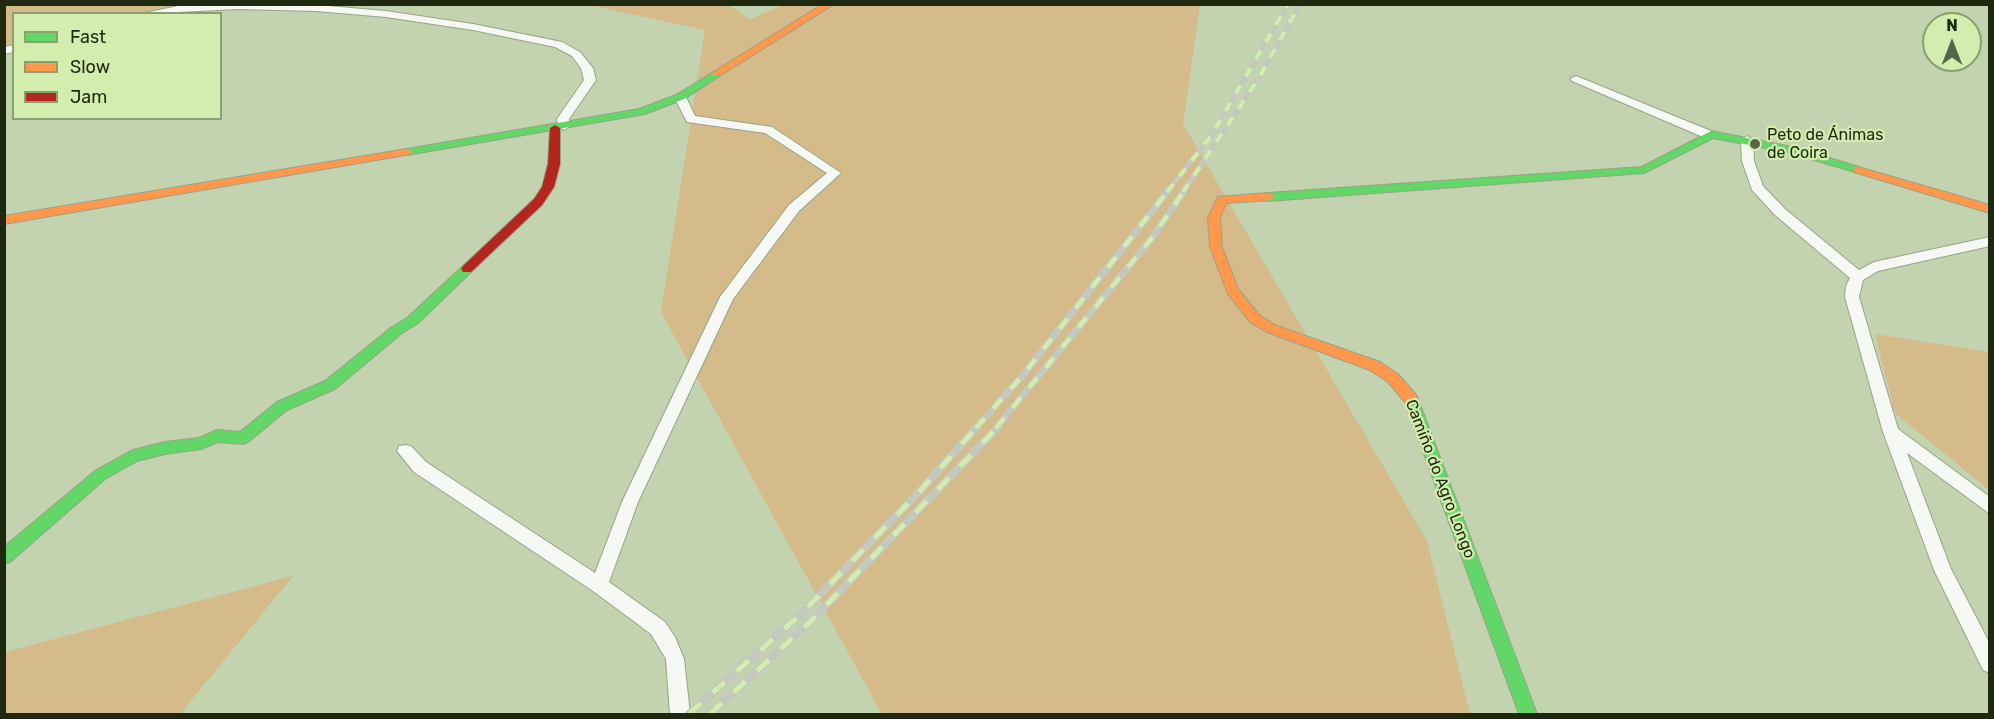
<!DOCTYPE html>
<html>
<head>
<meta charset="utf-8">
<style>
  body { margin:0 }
  #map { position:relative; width:1994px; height:719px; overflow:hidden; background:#c3d2af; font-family:Rubik,sans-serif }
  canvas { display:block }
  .frame { position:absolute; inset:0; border:6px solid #1e280f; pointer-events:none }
  .legend { position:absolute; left:12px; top:12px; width:210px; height:108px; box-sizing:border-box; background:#d2edae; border:2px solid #8a9e6e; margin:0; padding:8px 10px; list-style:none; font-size:18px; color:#1e280f }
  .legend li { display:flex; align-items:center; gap:12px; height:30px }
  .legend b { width:30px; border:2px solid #8a9e6e }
  .north { position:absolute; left:1922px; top:12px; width:60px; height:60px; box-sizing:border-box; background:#d2edae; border:2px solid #8a9e6e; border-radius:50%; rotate:0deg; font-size:16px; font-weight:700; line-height:24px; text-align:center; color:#1e280f }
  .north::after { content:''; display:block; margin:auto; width:21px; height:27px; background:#586447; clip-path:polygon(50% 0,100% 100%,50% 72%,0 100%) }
</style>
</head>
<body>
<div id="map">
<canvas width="1994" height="719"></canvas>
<div class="frame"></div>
<ul class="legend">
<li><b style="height:8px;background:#63d668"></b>Fast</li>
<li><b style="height:8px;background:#ff974d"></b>Slow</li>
<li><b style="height:8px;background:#b3261e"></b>Jam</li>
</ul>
<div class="north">N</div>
</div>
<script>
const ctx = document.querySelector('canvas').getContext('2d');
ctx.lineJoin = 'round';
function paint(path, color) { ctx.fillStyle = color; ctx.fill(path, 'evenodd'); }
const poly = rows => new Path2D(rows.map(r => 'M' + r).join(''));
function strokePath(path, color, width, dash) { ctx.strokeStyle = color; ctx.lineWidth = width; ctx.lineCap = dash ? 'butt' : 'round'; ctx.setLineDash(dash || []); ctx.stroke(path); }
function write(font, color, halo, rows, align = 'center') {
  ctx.font = font + ' Rubik,sans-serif'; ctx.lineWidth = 4.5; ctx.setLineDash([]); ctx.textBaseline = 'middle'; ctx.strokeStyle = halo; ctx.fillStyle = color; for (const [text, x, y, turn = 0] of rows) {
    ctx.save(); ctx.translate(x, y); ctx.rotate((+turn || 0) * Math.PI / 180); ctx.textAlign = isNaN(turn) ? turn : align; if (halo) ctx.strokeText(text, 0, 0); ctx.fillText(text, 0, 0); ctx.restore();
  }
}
const green = poly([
  [786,4,1200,5,1183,124,1427,541,1470,714,882,714,661,312,705,30,588,5,728,5,750,19],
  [5,5,179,5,145,13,14,14,13,48,5,51],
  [1875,334,1989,352,1989,490,1895,413],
  [293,576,180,714,5,714,5,652]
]);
const street = poly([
  [204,4,316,5,386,11,473,24,562,42,580,52,593,68,596,80,569,119,570,126,564,130,558,126,557,119,584,80,581,68,572,56,555,47,473,30,386,17,316,11,237,9,140,14,178,6,204,4],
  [14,45,14,52,4,54,4,47,14,45],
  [1576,76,1711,131,1713,134,1711,137,1703,137,1572,81,1570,79,1576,76],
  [680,94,686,97,695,116,772,127,841,173,799,211,733,299,638,502,609,582,665,622,675,637,684,659,690,714,670,714,666,659,651,634,593,591,414,472,397,451,399,446,405,445,411,446,426,462,595,573,622,502,720,297,789,205,827,173,765,133,687,122,674,97,680,94],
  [1747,136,1753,140,1754,161,1763,186,1785,209,1859,270,1874,262,1990,237,1990,246,1878,271,1863,280,1859,297,1898,429,1990,497,1990,514,1907,453,1951,569,1990,644,1990,673,1983,670,1934,570,1883,432,1845,297,1846,286,1850,278,1775,215,1752,190,1742,161,1741,140,1747,136]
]);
const fast = poly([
  [717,70,722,73,721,75,684,99,645,114,407,155,401,152,407,149,639,109,676,95,717,70],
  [1711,131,1797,148,1862,168,1864,170,1858,173,1791,153,1713,138,1644,173,1268,201,1262,197,1268,193,1642,167,1711,131],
  [467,265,473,269,471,272,417,324,402,333,335,389,287,410,248,442,243,444,218,442,201,449,165,454,137,461,105,479,10,562,4,564,4,547,95,471,133,450,165,442,199,438,217,430,240,432,277,402,325,381,392,327,407,318,463,266,467,265],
  [1411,394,1416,395,1418,399,1537,714,1519,714,1404,399,1406,395,1411,394]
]);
const slow = poly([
  [823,4,834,4,721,75,713,75,712,73,823,4],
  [407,149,413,152,411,154,4,224,4,216,407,149],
  [1858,167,1990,205,1990,213,1854,172,1854,168,1858,167],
  [1268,193,1272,194,1274,197,1272,200,1226,203,1220,218,1222,247,1238,289,1260,316,1277,326,1380,362,1398,374,1416,395,1418,399,1416,403,1406,403,1388,382,1370,370,1267,332,1250,322,1228,294,1210,247,1208,218,1218,197,1268,193]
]);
const jam = poly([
  [555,125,560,128,560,164,554,187,542,205,471,272,463,272,461,269,463,266,534,199,542,187,548,164,550,128,555,125]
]);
const railFar2 = poly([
  [1167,192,1211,136,1288,4],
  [1183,192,1259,78,1300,4]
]);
const railFar1 = poly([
  [976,428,1023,375,1168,191],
  [996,428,1152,238,1184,191]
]);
const rail = poly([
  [689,714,802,613,919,492,977,427],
  [710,714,811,621,998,427]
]);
const markers = [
  [1755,144,6,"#586447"]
];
const poiNames = [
  ["Peto de Ánimas",1767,135],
  ["de Coira",1767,153]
];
const streetNames = [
  ["Camiño do Agro Longo",1440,479,69]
];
paint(green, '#d5bb89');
strokePath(street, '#98a388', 2);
strokePath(fast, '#98a388', 2);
strokePath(slow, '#98a388', 2);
strokePath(jam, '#98a388', 2);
paint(street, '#f6f8f3');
paint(fast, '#63d668');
paint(slow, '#ff974d');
paint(jam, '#b3261e');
strokePath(railFar2, '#c4c8be', 5);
strokePath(railFar1, '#c4c8be', 7);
strokePath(rail, '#c4c8be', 8);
strokePath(railFar2, '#d2edae', 4, [10]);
strokePath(railFar1, '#d2edae', 4.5, [13]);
strokePath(rail, '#d2edae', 5, [16]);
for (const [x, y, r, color] of markers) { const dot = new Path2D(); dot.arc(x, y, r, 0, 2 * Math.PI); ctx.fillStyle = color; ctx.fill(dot); strokePath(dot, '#d2edae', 2); }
write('16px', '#1e280f', '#d2edae', poiNames, 'left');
write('16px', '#1e280f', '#d2edae', streetNames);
</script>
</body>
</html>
